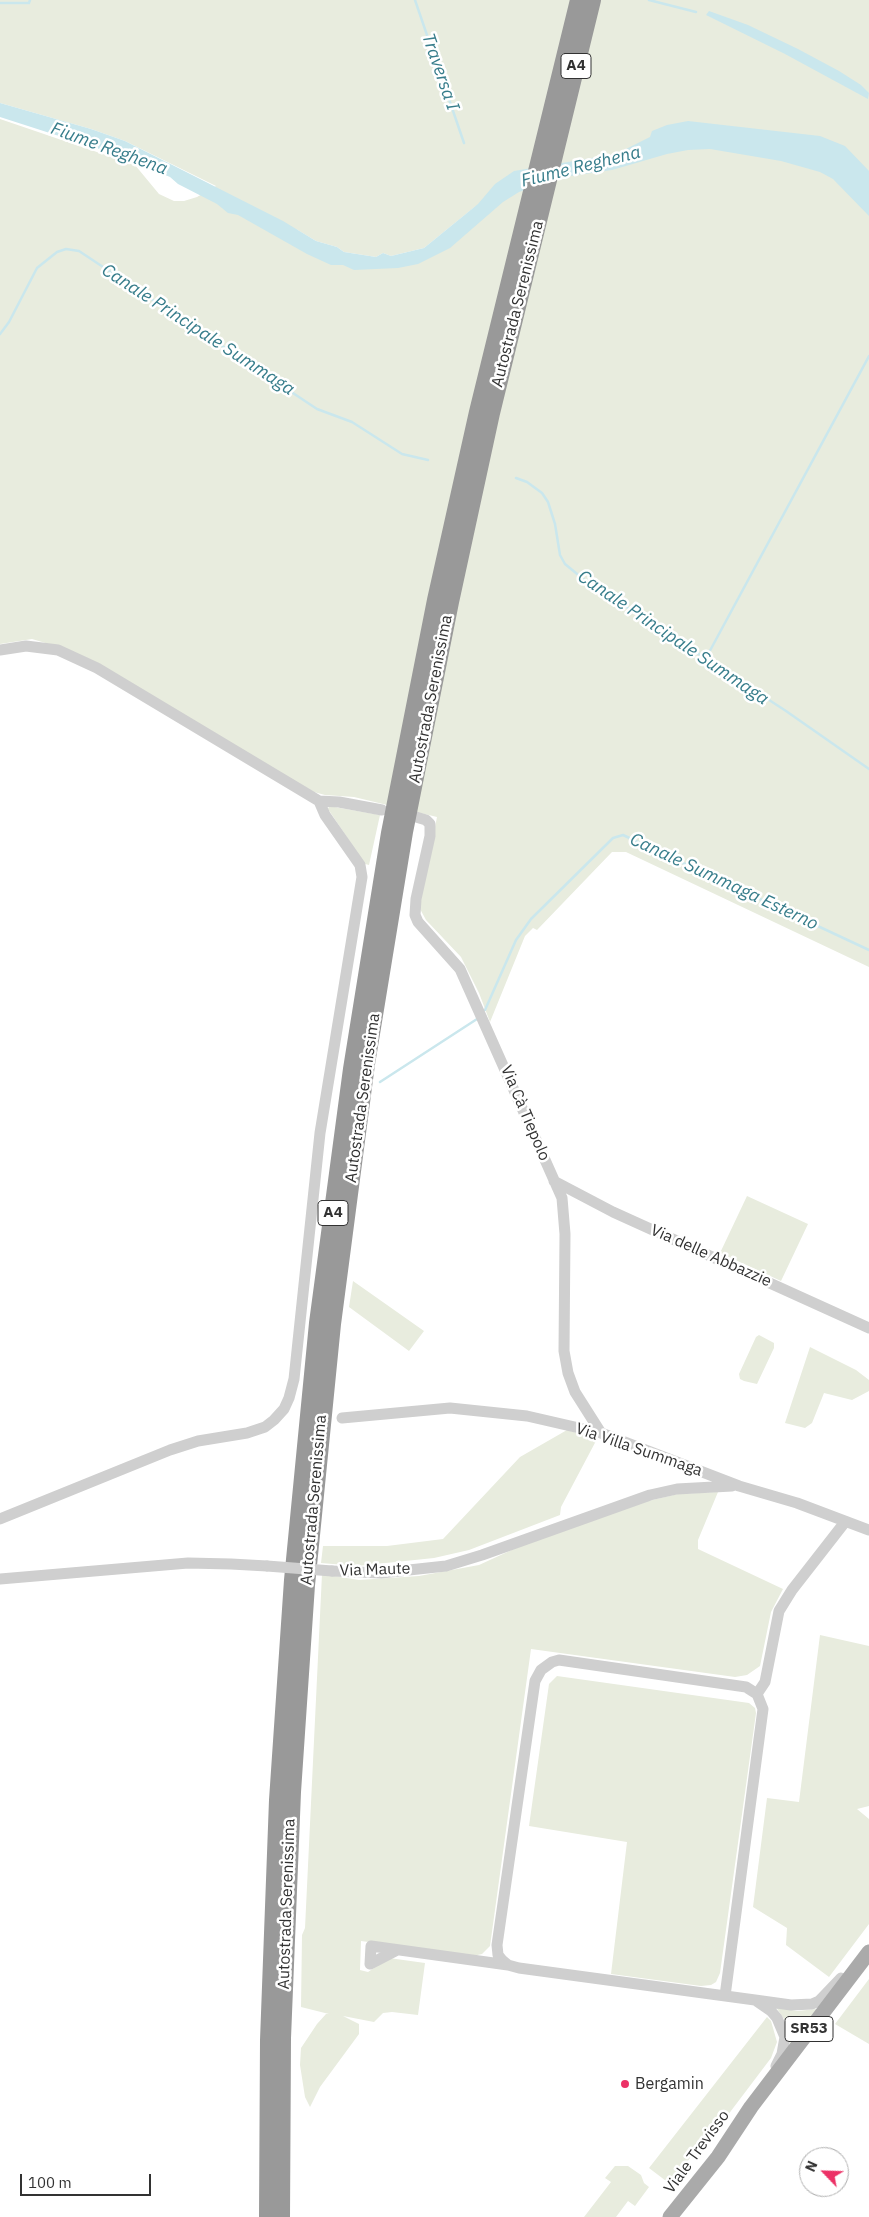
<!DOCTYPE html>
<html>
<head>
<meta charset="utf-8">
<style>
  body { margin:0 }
  #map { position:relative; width:869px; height:2217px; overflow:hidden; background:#fff; font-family:"IBM Plex Sans",sans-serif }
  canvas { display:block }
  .north { position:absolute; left:799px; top:2147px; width:50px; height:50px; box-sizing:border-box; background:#fff; border:1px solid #adadad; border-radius:50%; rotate:294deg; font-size:14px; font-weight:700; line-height:20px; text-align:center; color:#323232 }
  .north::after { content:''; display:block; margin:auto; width:18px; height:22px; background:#ec3166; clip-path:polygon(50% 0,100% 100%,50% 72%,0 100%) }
  .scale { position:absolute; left:20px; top:2174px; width:131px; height:22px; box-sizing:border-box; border:2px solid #323232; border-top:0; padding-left:6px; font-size:15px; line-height:18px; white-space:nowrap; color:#323232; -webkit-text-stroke:4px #fff; paint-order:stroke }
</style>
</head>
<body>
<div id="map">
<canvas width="869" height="2217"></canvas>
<div class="north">N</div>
<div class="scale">100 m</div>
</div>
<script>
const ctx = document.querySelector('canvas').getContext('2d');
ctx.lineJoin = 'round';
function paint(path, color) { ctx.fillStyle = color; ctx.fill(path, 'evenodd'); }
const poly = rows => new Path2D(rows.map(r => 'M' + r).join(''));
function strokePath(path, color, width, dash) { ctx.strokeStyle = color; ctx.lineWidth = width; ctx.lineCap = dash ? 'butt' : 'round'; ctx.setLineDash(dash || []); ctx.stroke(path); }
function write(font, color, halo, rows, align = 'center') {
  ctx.font = font + ' "IBM Plex Sans",sans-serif'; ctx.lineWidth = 5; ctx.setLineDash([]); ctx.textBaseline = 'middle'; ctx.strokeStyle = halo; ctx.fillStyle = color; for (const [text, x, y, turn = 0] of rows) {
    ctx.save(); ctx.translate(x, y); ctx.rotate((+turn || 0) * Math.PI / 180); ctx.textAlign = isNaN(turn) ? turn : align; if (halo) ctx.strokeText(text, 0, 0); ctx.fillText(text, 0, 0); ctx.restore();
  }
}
const green = poly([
  [0,0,869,0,869,967,626,852,612,852,537,930,533,928,525,936,490,1022,479,993,461,957,426,920,419,907,437,817,354,797,325,795,314,792,66,649,32,639,0,644,0,119,135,165,159,194,174,201,184,201,197,197,216,186,125,141,91,129,0,103],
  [477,205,421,256,332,261,296,229,316,241,337,247,344,252,376,257,383,253,391,256,424,248],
  [329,806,380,815,369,865,365,864,328,809],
  [747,1196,808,1224,781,1281,720,1253],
  [353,1281,424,1331,409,1351,349,1307],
  [759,1335,774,1343,774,1348,757,1384,744,1381,740,1379,739,1374,756,1337],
  [810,1347,856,1370,869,1380,869,1391,852,1400,824,1393,812,1423,805,1428,785,1423],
  [567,1430,597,1439,561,1507,560,1515,469,1550,434,1558,357,1566,321,1563,323,1546,387,1546,443,1539,520,1457],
  [718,1492,698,1540,698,1549,783,1589,771,1612,760,1666,747,1675,735,1677,531,1649,490,1946,482,1954,473,1956,361,1941,360,1970,368,1972,389,1958,425,1963,418,2015,392,2012,383,2013,374,2022,343,2016,359,2024,359,2034,320,2087,310,2107,305,2097,300,2065,301,2048,317,2024,326,2014,329,2014,301,2007,302,1935,305,1928,322,1574,359,1580,419,1576,479,1565,516,1548,635,1504,678,1494],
  [820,1635,869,1646,869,1806,857,1809,869,1819,869,1924,829,1977,786,1945,787,1928,753,1907,767,1798,799,1802],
  [557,1676,749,1703,755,1708,756,1713,720,1973,716,1982,711,1985,701,1986,611,1974,627,1842,529,1826,549,1684],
  [869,1979,869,2044,835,2024],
  [776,2007,797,2011,817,2009,790,2044,788,2025],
  [767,2017,771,2021,777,2042,771,2058,709,2140,703,2141,670,2184,649,2168],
  [615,2166,628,2166,641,2175,644,2183,649,2187,635,2206,628,2201,616,2217,584,2217,611,2182,605,2178]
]);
const water = poly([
  [709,11,748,25,798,49,839,71,861,85,869,93,868,99,785,54,706,15],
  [0,103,91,129,125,141,283,221,316,241,337,247,344,252,376,257,383,253,391,256,424,248,478,204,495,184,514,171,616,154,650,137,652,131,667,125,688,121,820,136,845,146,869,171,869,216,833,179,820,172,781,161,710,149,688,150,667,154,612,170,563,177,519,192,503,202,450,248,418,264,398,268,354,270,343,265,331,265,307,254,238,215,228,213,217,204,178,184,170,177,146,167,143,163,131,161,118,155,0,117]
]);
const stream = poly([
  [415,0,464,143],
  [649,0,696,12],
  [0,3,29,3,30,0],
  [0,334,9,322,37,268,57,252,66,249,79,251,317,409,352,422,402,454,428,460],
  [516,478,527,482,542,493,548,502,555,524,560,555,565,564,582,578,786,711,869,769],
  [706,658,869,356],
  [485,1010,516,940,531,919,613,838,623,835,869,950],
  [380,1082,477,1019]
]);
const minor = poly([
  [0,650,26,646,58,650,97,668,319,801,339,802,382,810],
  [416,817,426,820,430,824,430,836,416,899,415,915,418,922,460,969,562,1198,565,1234,564,1351,568,1373,575,1392,601,1433],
  [554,1181,613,1212,869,1328],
  [342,1418,450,1408,527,1416,601,1433,739,1486,797,1503,869,1530],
  [0,1519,170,1450,198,1441,247,1433,265,1427,274,1420,284,1409,289,1398,294,1379,320,1133,362,877,360,865,325,815,319,801],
  [332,1571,381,1573,446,1566,482,1555,650,1495,677,1489,732,1486],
  [0,1579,188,1563,231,1564,267,1566],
  [370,1964,371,1946,508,1965],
  [370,1964,397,1950],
  [725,1996,763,1709,757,1694,765,1682,779,1611,792,1590,845,1522],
  [755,2000,519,1968,508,1965,502,1960,498,1955,497,1945,535,1681,541,1670,552,1662,559,1660,746,1687,757,1694],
  [776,2066,782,2054,785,2037,777,2018,771,2011,755,2000,791,2005,812,2004,819,2001,841,1978]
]);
const major = poly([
  [670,2217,718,2157,751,2107,869,1952]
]);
const highway = poly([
  [268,2217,269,2040,278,1800,293,1580,318,1323,352,1069,390,833,436,600,478,412,579,0],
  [281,2217,282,2038,292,1792,306,1585,332,1324,366,1064,404,832,450,602,491,413,592,0]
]);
const minorBridge = poly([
  [267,1566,332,1571]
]);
const markers = [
  [625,2084,5,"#ec3166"]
];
const shields = [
  [576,66,30],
  [333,1213,30],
  [809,2029,48]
];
const shieldNames = [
  ["A4",576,66],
  ["A4",333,1213],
  ["SR53",809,2029]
];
const streetNames = [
  ["Autostrada Serenissima",518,304,-76],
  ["Autostrada Serenissima",431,699,-79],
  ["Autostrada Serenissima",363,1098,-82],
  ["Via Cà Tiepolo",525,1113,67],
  ["Via delle Abbazzie",711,1256,24],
  ["Via Villa Summaga",639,1450,19],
  ["Autostrada Serenissima",314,1500,-85],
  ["Via Maute",375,1570,-2],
  ["Autostrada Serenissima",287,1904,-88],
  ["Viale Trevisso",697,2152,-54]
];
const poiNames = [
  ["Bergamin",635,2084]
];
const waterNames = [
  ["Traversa I",440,72,71],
  ["Fiume Reghena",109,149,20],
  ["Fiume Reghena",581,167,-14],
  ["Canale Principale Summaga",198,330,33],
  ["Canale Principale Summaga",673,638,34],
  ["Canale Summaga Esterno",724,882,25]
];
paint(green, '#e8ecde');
paint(water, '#cae7ed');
strokePath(stream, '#cae7ed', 2.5);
strokePath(minor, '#cfcfcf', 11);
strokePath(major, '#aaa', 15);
strokePath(highway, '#999', 18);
strokePath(minorBridge, '#cfcfcf', 11);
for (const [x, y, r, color] of markers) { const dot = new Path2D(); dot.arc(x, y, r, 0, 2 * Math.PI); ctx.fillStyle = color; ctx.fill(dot); strokePath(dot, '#fff', 2); }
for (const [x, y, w] of shields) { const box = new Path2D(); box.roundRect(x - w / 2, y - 12.5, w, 25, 4); ctx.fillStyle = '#fff'; ctx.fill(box); strokePath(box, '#323232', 1); }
write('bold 15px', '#323232', null, shieldNames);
write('16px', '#323232', '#fff', streetNames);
write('16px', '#323232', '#fff', poiNames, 'left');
write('italic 18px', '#377d8b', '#fff', waterNames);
</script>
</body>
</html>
